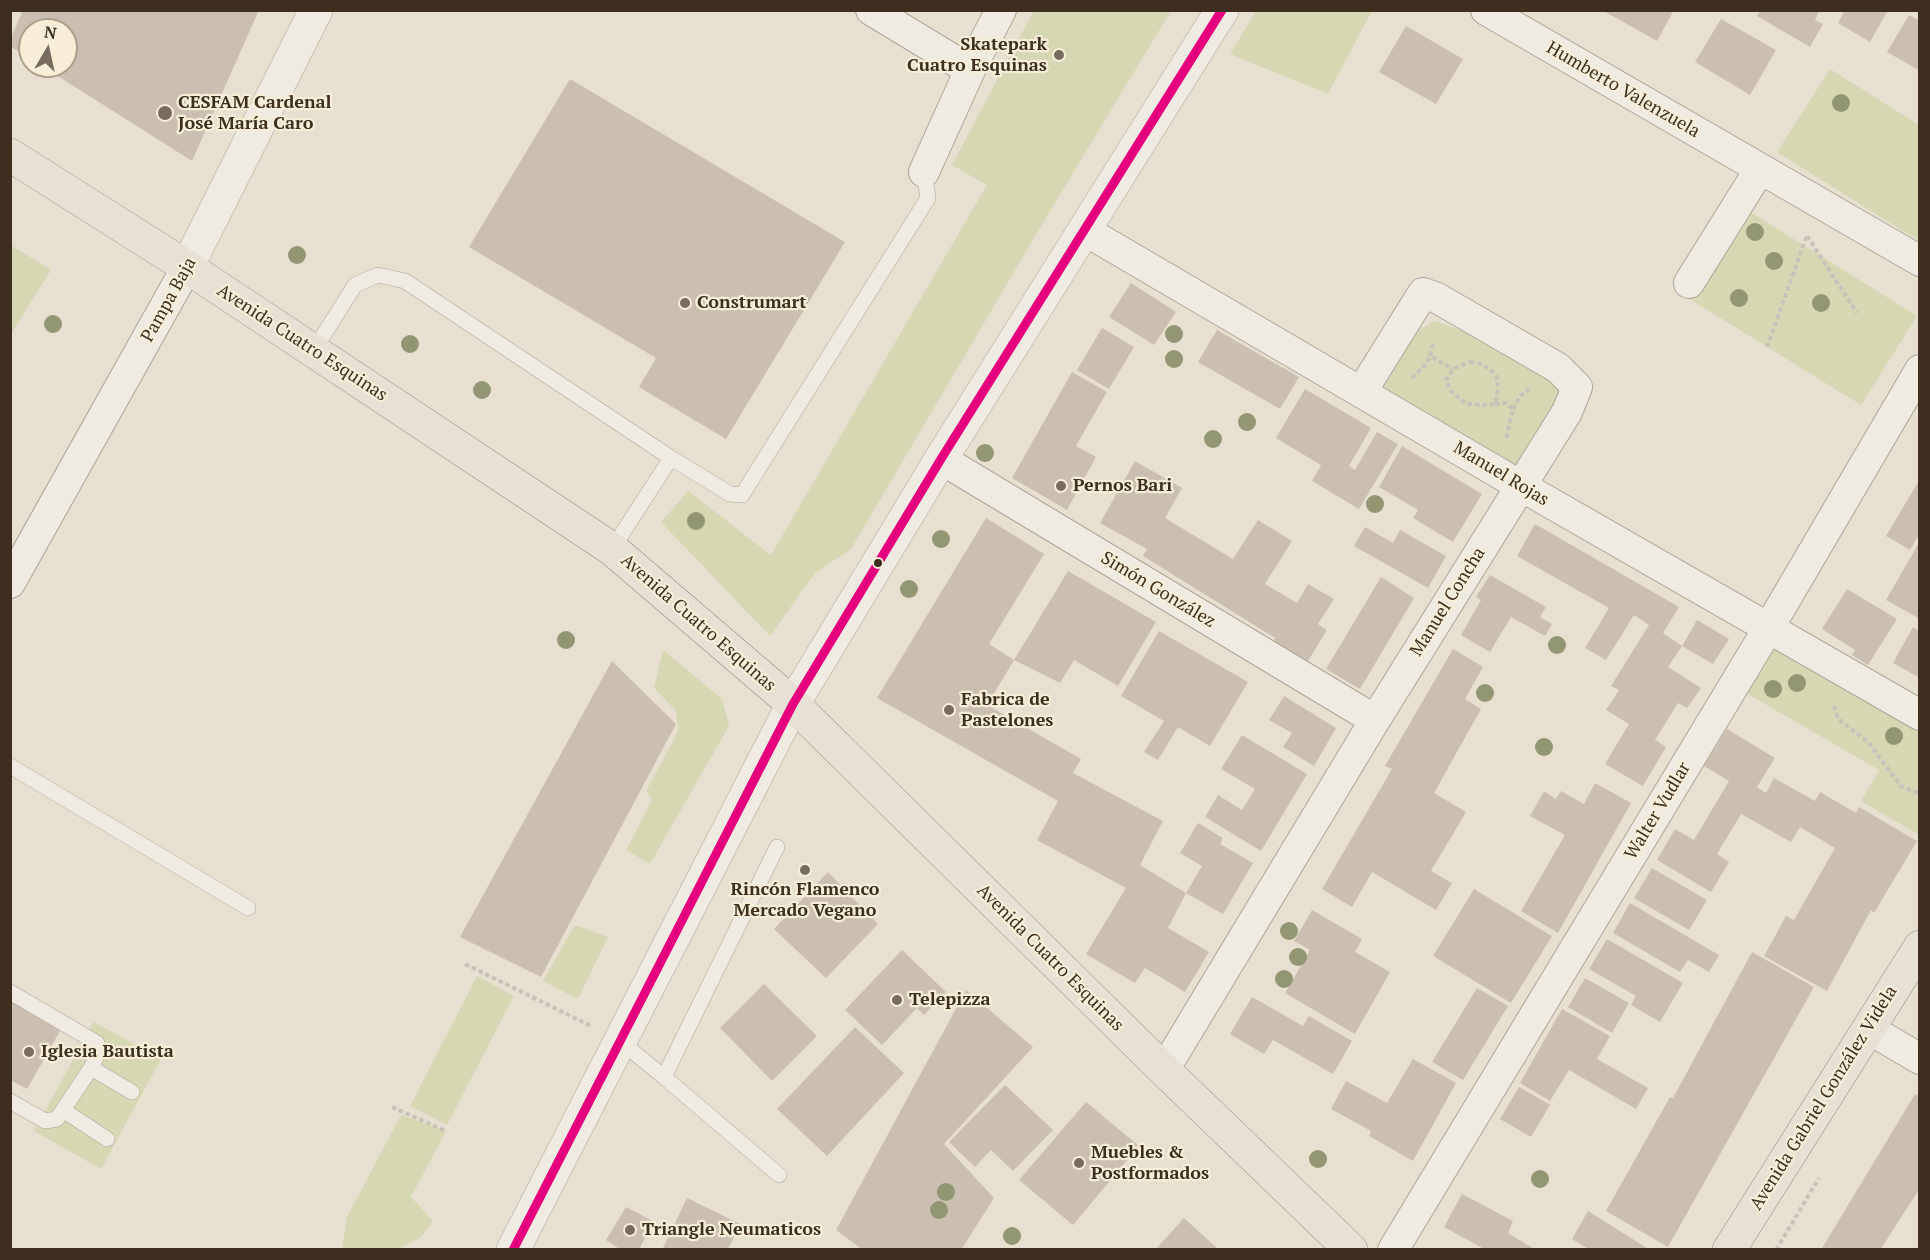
<!DOCTYPE html>
<html>
<head>
<meta charset="utf-8">
<style>
  body { margin:0 }
  #map { position:relative; width:1930px; height:1260px; overflow:hidden; background:#e7e0d1; font-family:"PT Serif",serif }
  canvas { display:block }
  .frame { position:absolute; inset:0; border:12px solid #3d2e20; pointer-events:none }
  .north { position:absolute; left:18px; top:18px; width:60px; height:60px; box-sizing:border-box; background:#f7eed8; border:2px solid #ada18e; border-radius:50%; rotate:9deg; font-size:16px; font-weight:700; line-height:24px; text-align:center; color:#3d2e20 }
  .north::after { content:''; display:block; margin:auto; width:21px; height:27px; background:#786c5e; clip-path:polygon(50% 0,100% 100%,50% 72%,0 100%) }
</style>
</head>
<body>
<div id="map">
<canvas width="1930" height="1260"></canvas>
<div class="frame"></div>
<div class="north">N</div>
</div>
<script>
const ctx = document.querySelector('canvas').getContext('2d');
ctx.lineJoin = 'round';
function paint(path, color) { ctx.fillStyle = color; ctx.fill(path, 'evenodd'); }
const poly = rows => new Path2D(rows.map(r => 'M' + r).join(''));
function strokePath(path, color, width, dash) { ctx.strokeStyle = color; ctx.lineWidth = width; ctx.lineCap = dash ? 'butt' : 'round'; ctx.setLineDash(dash || []); ctx.stroke(path); }
function write(font, color, halo, rows, align = 'center') {
  ctx.font = font + ' "PT Serif",serif'; ctx.lineWidth = 4.5; ctx.setLineDash([]); ctx.textBaseline = 'middle'; ctx.strokeStyle = halo; ctx.fillStyle = color; for (const [text, x, y, turn = 0] of rows) {
    ctx.save(); ctx.translate(x, y); ctx.rotate((+turn || 0) * Math.PI / 180); ctx.textAlign = isNaN(turn) ? turn : align; if (halo) ctx.strokeText(text, 0, 0); ctx.fillText(text, 0, 0); ctx.restore();
  }
}
const green = poly([
  [1034,10,1171,11,1047,216,851,549,815,573,770,636,661,522,688,491,771,555,987,185,952,165],
  [1256,11,1256,10,1372,11,1328,94,1230,54],
  [1830,69,1919,125,1919,241,1777,152],
  [1747,210,1917,316,1861,405,1691,300],
  [11,245,51,270,11,334],
  [1434,321,1482,337,1561,387,1555,409,1520,470,1381,392,1382,383,1412,334],
  [1773,646,1919,731,1919,835,1861,801,1879,770,1746,693],
  [663,650,722,699,729,726,650,864,626,850,652,800,646,791,678,731,676,711,654,688],
  [575,925,608,937,578,999,543,981],
  [477,976,514,996,447,1125,410,1106],
  [94,1022,161,1059,101,1169,34,1131],
  [401,1115,446,1131,411,1197,433,1221,421,1237,398,1249,342,1249,347,1217]
]);
const building = poly([
  [23,10,259,10,192,161,42,66,66,66,66,30,30,30,30,58,10,46,10,40],
  [1602,10,1674,10,1657,41],
  [1760,10,1820,10,1815,20,1823,24,1810,47,1757,16],
  [1845,10,1888,10,1870,42,1838,23],
  [1909,15,1920,21,1920,71,1887,52],
  [1721,19,1776,50,1750,95,1695,62],
  [1406,26,1463,59,1436,104,1379,72],
  [570,79,845,242,726,439,639,387,656,358,469,247],
  [1131,283,1176,312,1154,345,1109,317],
  [1102,328,1134,347,1109,389,1077,370],
  [1217,330,1299,377,1280,409,1198,362],
  [1072,372,1107,392,1076,446,1096,457,1067,510,1012,478],
  [1305,389,1371,428,1349,466,1355,470,1377,432,1398,444,1359,509,1312,481,1321,465,1276,438],
  [1402,446,1482,494,1453,542,1413,518,1418,510,1379,487],
  [1135,461,1182,488,1165,518,1233,559,1258,520,1292,541,1265,584,1297,603,1308,584,1334,599,1318,624,1327,630,1308,661,1274,641,1275,638,1143,556,1147,549,1100,523],
  [1920,479,1920,533,1910,550,1886,536],
  [986,518,1044,554,989,644,1014,660,987,705,1081,759,1073,773,1163,821,1140,865,1186,893,1168,928,1209,952,1185,992,1145,968,1135,983,1086,954,1126,888,1037,840,1058,801,877,698],
  [1535,524,1679,607,1663,633,1682,646,1697,620,1729,639,1713,664,1682,646,1668,667,1701,688,1687,708,1678,703,1655,740,1666,747,1643,786,1605,764,1629,724,1606,710,1619,690,1611,686,1649,625,1634,615,1606,660,1585,648,1609,608,1517,556],
  [1365,527,1393,543,1400,530,1446,556,1428,588,1354,546],
  [1920,541,1920,619,1886,600],
  [1068,571,1156,622,1118,686,1074,660,1060,683,1014,660],
  [1490,575,1546,607,1540,617,1552,624,1545,636,1511,617,1490,652,1461,635,1481,600,1476,597],
  [1381,577,1414,598,1360,689,1326,669],
  [1847,589,1897,619,1868,665,1852,655,1855,650,1822,629],
  [1913,627,1920,631,1920,678,1893,663],
  [1159,631,1248,682,1210,746,1178,727,1158,760,1144,752,1164,721,1121,696],
  [1453,649,1483,667,1465,699,1481,709,1434,793,1466,812,1431,871,1452,883,1436,910,1372,872,1352,907,1322,889,1392,769,1385,766],
  [612,661,676,724,541,977,460,937],
  [1284,696,1336,728,1314,766,1283,747,1292,733,1269,720],
  [1727,729,1775,758,1757,787,1766,793,1774,778,1815,801,1820,792,1856,813,1859,807,1917,841,1874,913,1871,910,1827,991,1764,956,1786,916,1794,920,1835,848,1800,827,1791,842,1741,814,1717,854,1729,862,1711,892,1657,860,1675,829,1694,840,1729,781,1704,766],
  [1242,735,1307,774,1261,851,1205,817,1218,795,1242,810,1255,789,1221,769],
  [1595,783,1631,803,1558,933,1521,911,1565,835,1530,816,1544,791,1556,799,1561,791,1584,804],
  [1198,823,1223,838,1220,844,1253,863,1223,914,1186,893,1202,866,1180,853],
  [1652,868,1707,900,1689,930,1634,898],
  [828,872,878,924,826,978,774,929],
  [1474,889,1552,936,1511,1003,1433,956],
  [1630,903,1719,955,1709,972,1688,960,1680,972,1613,933],
  [1312,910,1362,939,1355,952,1390,972,1355,1034,1285,993,1310,950,1294,941],
  [1607,939,1683,983,1660,1022,1631,1005,1636,996,1589,969],
  [902,950,946,992,924,1015,917,1008,882,1045,845,1010],
  [1752,952,1814,987,1668,1247,1606,1211,1670,1097,1673,1098],
  [1585,978,1629,1003,1612,1033,1568,1007],
  [764,984,817,1036,772,1081,720,1028],
  [1477,988,1508,1006,1463,1080,1432,1062],
  [966,990,1033,1047,944,1144,994,1198,961,1250,863,1250,836,1230],
  [10,993,64,1024,27,1089,10,1080],
  [1252,997,1303,1026,1309,1016,1352,1041,1333,1074,1273,1040,1264,1054,1230,1034],
  [1562,1009,1610,1036,1597,1059,1648,1088,1636,1109,1569,1070,1550,1101,1520,1083],
  [855,1027,904,1073,827,1156,777,1109],
  [1413,1059,1456,1083,1413,1161,1369,1136,1371,1131,1331,1109,1346,1081,1387,1103],
  [1005,1085,1053,1130,1013,1171,991,1150,975,1167,949,1142],
  [1519,1087,1550,1105,1531,1137,1500,1119],
  [1915,1094,1920,1097,1920,1188,1880,1250,1821,1250],
  [1086,1102,1139,1146,1073,1225,1019,1180],
  [1462,1194,1513,1221,1508,1233,1536,1250,1486,1250,1444,1227],
  [687,1198,740,1224,728,1250,662,1250],
  [626,1207,653,1221,639,1250,621,1250,606,1240],
  [1588,1211,1650,1250,1590,1250,1572,1239],
  [1184,1218,1219,1250,1155,1250]
]);
const path = poly([
  [1807,236,1857,313],
  [1433,344,1430,356,1453,369],
  [1767,347,1807,235],
  [1470,362,1481,364,1490,369,1497,377,1498,389,1495,404,1484,405,1466,404,1451,391,1446,380,1453,369,1470,362],
  [1412,378,1427,363,1430,356],
  [1495,404,1506,403,1513,409,1506,439],
  [1513,409,1520,396,1529,389],
  [1834,706,1838,719,1868,742,1901,786,1920,794],
  [465,964,591,1026],
  [392,1107,446,1131],
  [1776,1250,1819,1178]
]);
const service = poly([
  [314,350,355,285,378,275,405,281,671,458,730,494,742,495,928,198,924,172],
  [612,549,671,458],
  [10,766,248,908],
  [777,847,664,1077,779,1175],
  [10,992,97,1043,98,1053,91,1068,57,1119,45,1121,10,1101],
  [620,1041,664,1077],
  [91,1068,132,1092],
  [63,1110,107,1139]
]);
const minor = poly([
  [871,10,970,70],
  [1486,10,1920,261],
  [924,172,970,70,1001,10],
  [1084,230,1521,486,1920,715],
  [1689,283,1760,169],
  [941,459,1375,720],
  [10,583,187,267],
  [1869,1029,1920,1059],
  [1164,1070,1375,720,1567,412,1577,387,1558,368,1437,298,1423,293,1362,391],
  [1393,1250,1768,629,1920,370]
]);
const tertiary = poly([
  [187,267,316,10],
  [513,1250,793,704,941,459,1222,10]
]);
const primary = poly([
  [10,155,187,267,612,549,793,704,1164,1070,1351,1250],
  [1729,1250,1920,947]
]);
const bus1 = poly([
  [513,1250,793,704,941,459,1222,10]
]);
const trees = [
  [1841,103],
  [1755,232],
  [297,255],
  [1774,261],
  [1739,298],
  [1821,303],
  [53,324],
  [1174,334],
  [410,344],
  [1174,359],
  [482,390],
  [1247,422],
  [1213,439],
  [985,453],
  [1375,504],
  [696,521],
  [941,539],
  [909,589],
  [566,640],
  [1557,645],
  [1797,683],
  [1773,689],
  [1485,693],
  [1894,736],
  [1544,747],
  [1289,931],
  [1298,957],
  [1284,979],
  [1318,1159],
  [1540,1179],
  [946,1192],
  [939,1210],
  [1012,1236]
];
const markers = [
  [1059,55,6,"#786c5e"],
  [165,113,8,"#786c5e"],
  [685,303,6,"#786c5e"],
  [1061,486,6,"#786c5e"],
  [878,563,5,"#3d2e20"],
  [949,710,6,"#786c5e"],
  [805,870,6,"#786c5e"],
  [897,1000,6,"#786c5e"],
  [29,1052,6,"#786c5e"],
  [1079,1163,6,"#786c5e"],
  [630,1230,6,"#786c5e"]
];
const poiNames = [
  ["Skatepark",1047,45,"right"],
  ["Cuatro Esquinas",1047,66,"right"],
  ["CESFAM Cardenal",178,103],
  ["José María Caro",178,124],
  ["Construmart",697,303],
  ["Pernos Bari",1073,486],
  ["Fabrica de",961,700],
  ["Pastelones",961,721],
  ["Rincón Flamenco",805,890,"center"],
  ["Mercado Vegano",805,911,"center"],
  ["Telepizza",909,1000],
  ["Iglesia Bautista",41,1052],
  ["Muebles &",1091,1153],
  ["Postformados",1091,1174],
  ["Triangle Neumaticos",642,1230]
];
const streetNames = [
  ["Humberto Valenzuela",1623,90,30],
  ["Pampa Baja",169,300,-61],
  ["Avenida Cuatro Esquinas",302,343,33],
  ["Manuel Rojas",1501,474,31],
  ["Simón González",1158,590,31],
  ["Manuel Concha",1448,602,-58],
  ["Avenida Cuatro Esquinas",698,623,41],
  ["Walter Vudlar",1658,811,-59],
  ["Avenida Cuatro Esquinas",1050,958,45],
  ["Avenida Gabriel González Videla",1824,1098,-58]
];
paint(green, '#d6d7b3');
paint(building, '#cbbfb2');
strokePath(service, '#ada599', 16);
strokePath(minor, '#ada599', 32);
strokePath(tertiary, '#ada599', 34);
strokePath(primary, '#928b80', 34);
strokePath(path, '#c8c2b9', 4, [4.5, 3]);
strokePath(service, '#efebe3', 15);
strokePath(minor, '#efebe3', 30);
strokePath(tertiary, '#efebe3', 33);
strokePath(primary, '#e6e1d4', 33);
strokePath(bus1, '#e5007d', 9);
ctx.fillStyle = '#929673';
for (const [x, y] of trees) { ctx.beginPath(); ctx.arc(x, y, 9, 0, 2 * Math.PI); ctx.fill(); }
for (const [x, y, r, color] of markers) { const dot = new Path2D(); dot.arc(x, y, r, 0, 2 * Math.PI); ctx.fillStyle = color; ctx.fill(dot); strokePath(dot, '#f7eed8', 2); }
write('bold 18px', '#3d2e20', '#f7eed8', poiNames, 'left');
write('18px', '#3d2e20', '#f7eed8', streetNames);
</script>
</body>
</html>
